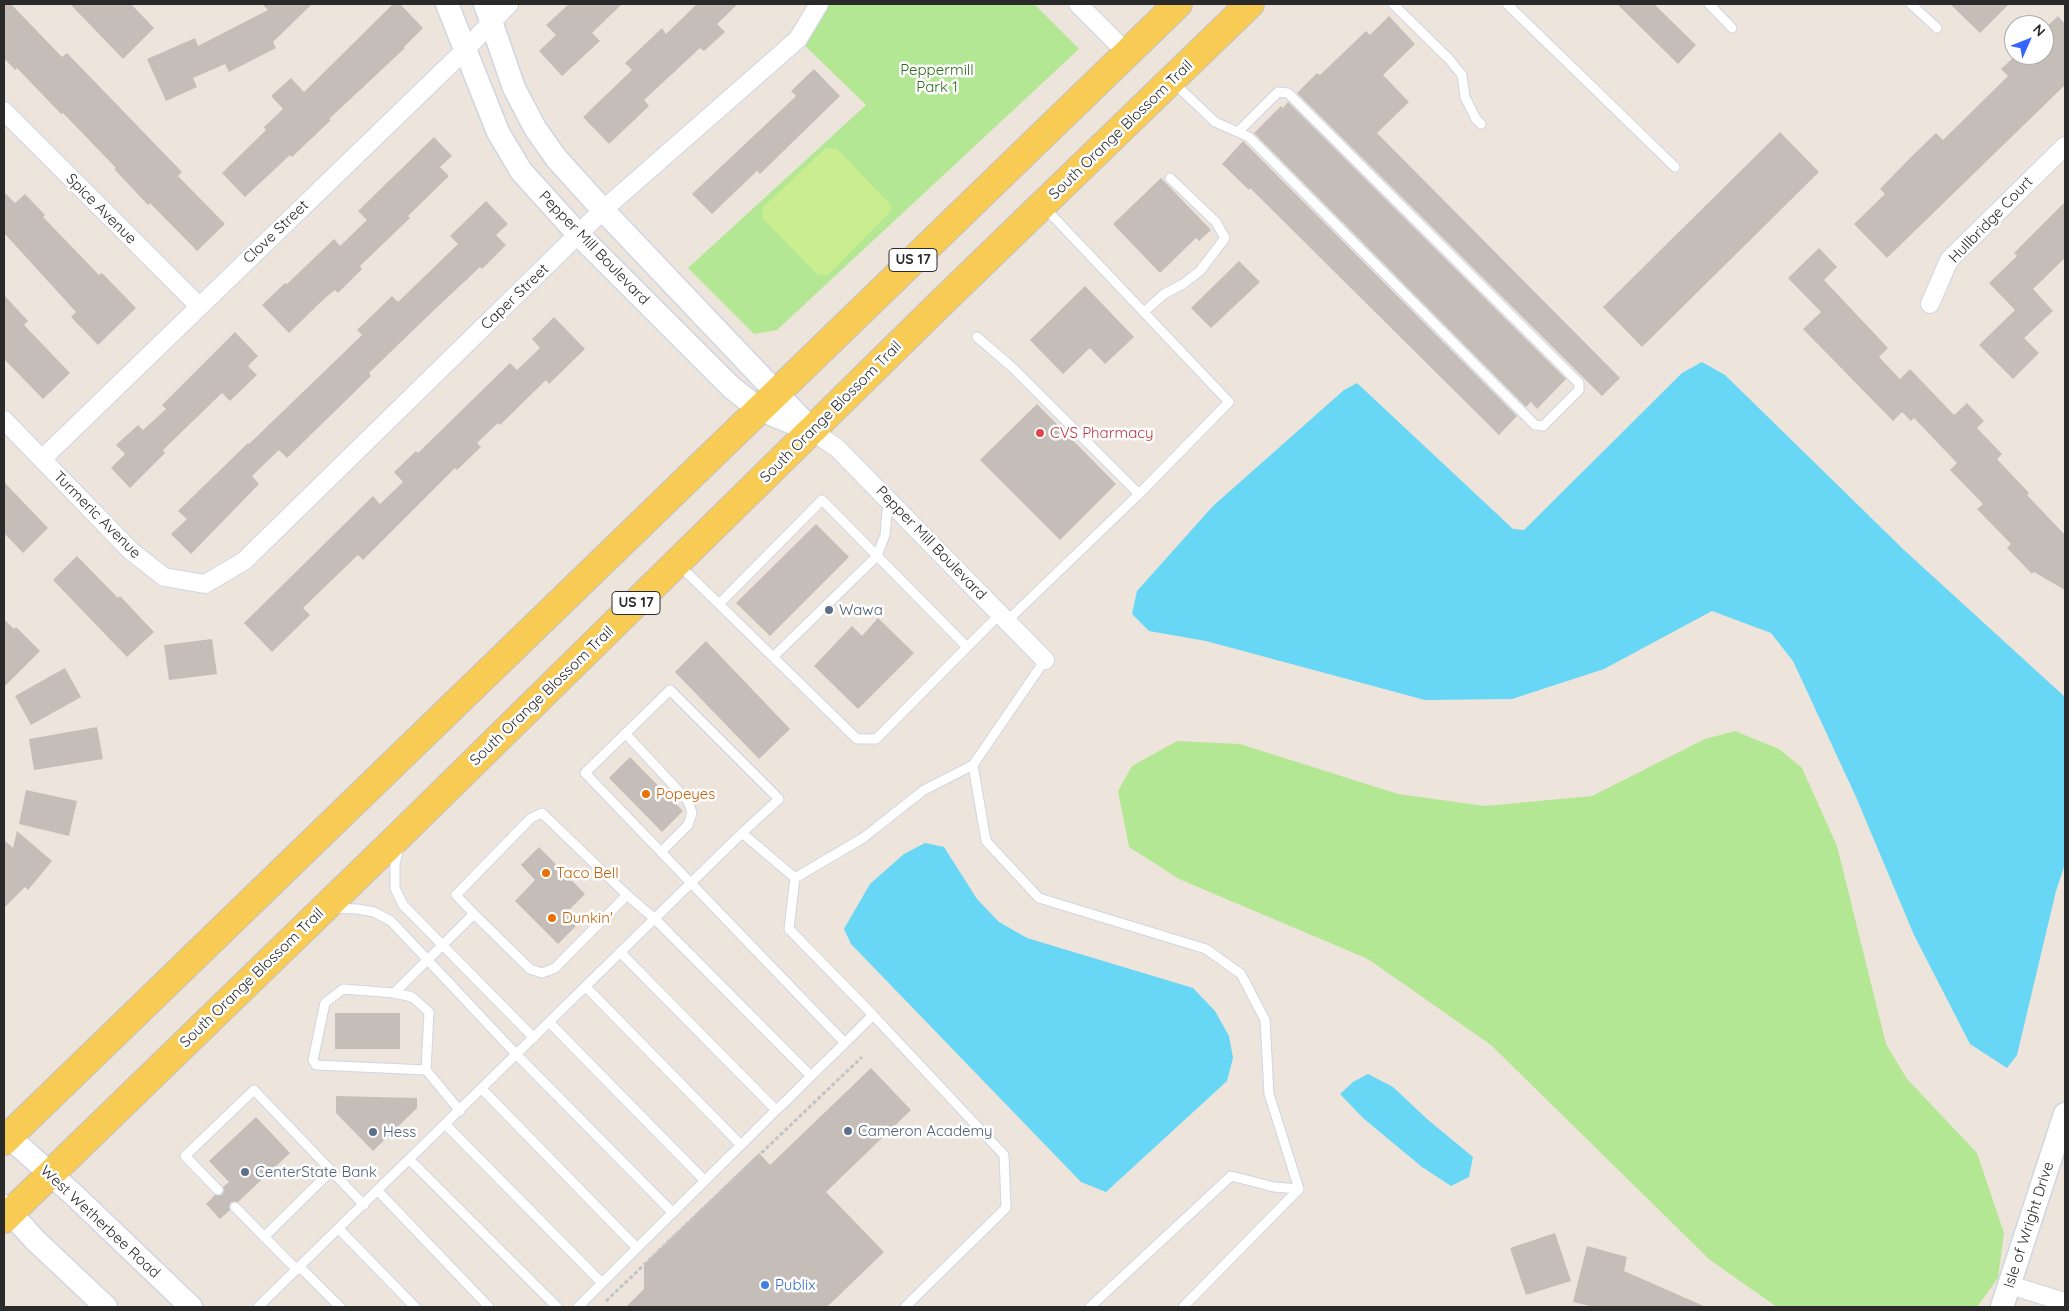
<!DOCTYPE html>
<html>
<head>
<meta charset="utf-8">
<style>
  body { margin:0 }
  #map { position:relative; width:2069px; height:1311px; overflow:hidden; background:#ede4db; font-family:Quicksand,sans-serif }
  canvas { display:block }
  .frame { position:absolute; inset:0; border:5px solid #2a2a2a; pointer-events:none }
  .north { position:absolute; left:2004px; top:15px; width:50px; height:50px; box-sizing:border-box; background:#fff; border:1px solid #aaa; border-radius:50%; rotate:46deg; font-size:14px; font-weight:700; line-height:20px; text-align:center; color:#2a2a2a }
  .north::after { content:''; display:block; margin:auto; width:18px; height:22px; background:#3664ff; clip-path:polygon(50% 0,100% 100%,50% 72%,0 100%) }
</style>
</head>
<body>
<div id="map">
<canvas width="2069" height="1311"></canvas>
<div class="frame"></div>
<div class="north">N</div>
</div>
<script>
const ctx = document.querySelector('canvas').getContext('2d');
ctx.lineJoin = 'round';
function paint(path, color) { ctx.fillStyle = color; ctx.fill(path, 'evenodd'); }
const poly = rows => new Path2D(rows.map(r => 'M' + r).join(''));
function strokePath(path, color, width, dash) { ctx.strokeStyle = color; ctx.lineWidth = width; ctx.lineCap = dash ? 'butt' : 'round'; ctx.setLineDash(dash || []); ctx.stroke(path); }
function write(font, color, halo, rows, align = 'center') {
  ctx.font = font + ' Quicksand,sans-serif'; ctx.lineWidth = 5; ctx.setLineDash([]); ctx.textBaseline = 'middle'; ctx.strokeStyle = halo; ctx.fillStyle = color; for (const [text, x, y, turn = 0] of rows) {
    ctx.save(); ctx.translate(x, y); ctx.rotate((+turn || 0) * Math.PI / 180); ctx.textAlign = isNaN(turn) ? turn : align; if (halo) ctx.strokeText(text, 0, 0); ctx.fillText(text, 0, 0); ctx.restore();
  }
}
const green = poly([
  [826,4,1034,4,1079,49,777,330,754,334,688,268,866,105,798,39],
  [1735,731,1779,749,1802,768,1837,846,1886,1044,1907,1079,1977,1153,2004,1233,1998,1278,1977,1307,1777,1307,1710,1260,1491,1045,1368,959,1179,879,1129,847,1118,791,1132,766,1177,741,1240,744,1398,794,1485,806,1592,796,1705,739]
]);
const pitch = poly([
  [826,148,837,149,890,204,890,212,828,275,818,275,763,219,763,207]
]);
const water = poly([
  [1702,362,1725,375,1904,550,2065,697,2065,864,2056,891,2017,1055,2007,1068,1970,1044,1914,935,1856,797,1793,661,1771,633,1712,611,1604,669,1512,699,1425,700,1206,641,1149,631,1132,614,1137,591,1213,506,1344,390,1357,383,1513,529,1524,530,1682,373],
  [925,843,944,847,977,899,999,922,1027,938,1193,988,1215,1011,1229,1036,1233,1058,1227,1081,1106,1192,1081,1182,851,944,844,929,870,884,904,854],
  [1368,1074,1393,1087,1427,1119,1473,1157,1469,1177,1451,1186,1422,1167,1363,1118,1340,1094,1353,1082]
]);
const building = poly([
  [4,4,11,4,62,57,67,53,182,172,178,176,225,224,197,251,150,203,148,205,114,169,116,168,63,113,61,114,17,68,15,70,4,58],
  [70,4,131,4,154,28,123,59],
  [262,4,312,4,273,42,276,48,229,72,225,64,193,78,197,87,166,101,147,59,195,38,198,46,268,10],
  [393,4,400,4,423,28,404,47,405,48,329,119,331,120,292,157,290,155,245,197,222,173,266,130,264,127,283,109,271,96,291,78,304,92],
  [569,4,622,4,592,33,600,41,562,76,539,51,556,35,546,25],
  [697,4,738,4,717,24,725,32,704,51,700,48,644,100,649,106,609,144,583,117,632,70,625,63,662,28,666,34],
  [1617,4,1654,4,1696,45,1678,64],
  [1950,4,2009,4,1980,33],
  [1389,16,1415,44,1383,75,1409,102,1377,133,1620,378,1602,396,1297,93,1317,73,1320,75,1366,31,1370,35],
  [2058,16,2065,24,2065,85,1887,258,1854,224,1885,194,1880,189,1910,158,1936,133,1943,140,2008,76,2001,69,2016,55,2044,55,2044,29],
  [814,69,840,96,760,174,757,171,712,214,692,194,796,96,791,91],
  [1288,102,1566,379,1537,409,1531,402,1526,407,1254,133,1281,106,1283,108],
  [1780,132,1819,172,1642,347,1603,307],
  [434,137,452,156,440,167,449,176,408,216,410,218,360,266,362,269,338,293,335,290,325,298,289,333,262,305,285,283,287,284,334,239,340,246,367,220,358,211],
  [1243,141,1517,416,1499,435,1250,188,1249,190,1222,164],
  [1161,178,1211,230,1199,241,1196,238,1160,273,1113,224],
  [4,192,15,203,25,194,45,215,43,217,99,275,102,273,136,308,98,345,71,317,76,312,4,233],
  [486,201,508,224,496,235,506,245,482,269,480,267,431,313,369,373,371,376,287,458,279,450,252,476,259,484,191,554,171,534,187,519,178,511,248,443,249,444,362,335,357,330,392,296,398,302,458,244,450,236],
  [2065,202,2065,258,2033,289,2053,311,2024,338,2039,353,2013,379,1979,345,2015,310,1989,283,2017,256,2014,253],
  [1819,248,1837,267,1824,280,1888,348,1879,357,1900,379,1910,369,1954,415,1967,403,1984,421,1977,428,2002,454,1997,459,2029,493,2027,495,2065,535,2065,590,2034,572,2032,574,2007,548,2011,544,1977,509,1983,504,1950,470,1957,463,1914,418,1911,421,1902,412,1893,421,1803,329,1821,312,1788,278],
  [1239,261,1260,282,1211,328,1191,308],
  [1085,286,1134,337,1105,364,1090,348,1063,374,1030,340],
  [4,295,28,321,24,325,70,373,43,399,4,359],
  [554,317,585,349,549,384,546,380,500,425,498,423,477,443,481,447,457,470,455,468,363,560,358,555,303,608,310,615,272,652,244,623,373,496,380,504,403,482,394,472,416,451,418,453,510,363,517,370,540,348,532,339],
  [235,332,258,356,248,366,257,375,230,401,222,393,163,450,165,453,130,488,111,468,125,454,116,445,138,425,143,430,166,409,162,405],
  [1037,404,1116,484,1060,540,980,460],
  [4,482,48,528,23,553,4,533],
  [816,524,849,557,770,636,736,603],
  [77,556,118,598,120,596,154,632,127,657,53,580],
  [878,618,914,653,858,709,814,666,852,626,862,636],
  [4,619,14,629,16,627,40,651,4,687],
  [212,639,217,674,169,680,164,645],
  [706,641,790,729,759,759,675,672],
  [65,668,81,697,31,725,15,696],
  [97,727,103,759,34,770,29,739],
  [630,757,683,811,662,832,609,778],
  [26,790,77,801,69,836,19,824],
  [17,831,52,861,28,890,25,887,4,908,4,840,13,848],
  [539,847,585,894,567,912,578,924,558,944,515,901,535,880,521,865],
  [335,1013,400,1013,400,1049,335,1049],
  [871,1068,911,1110,826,1192,884,1252,827,1307,626,1307,644,1289,644,1264,759,1153,770,1165],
  [336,1096,417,1098,417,1108,373,1151,336,1113],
  [256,1117,290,1153,238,1202,231,1202,229,1206,230,1210,220,1219,206,1204,215,1195,222,1195,224,1191,223,1187,229,1182,209,1161],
  [1555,1233,1571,1281,1526,1295,1510,1248],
  [1587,1246,1627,1257,1624,1271,1706,1307,1594,1307,1573,1302]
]);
const path = poly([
  [606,1301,862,1057]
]);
const service = poly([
  [1393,4,1449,59,1462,75,1465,97,1476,119,1481,124],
  [1507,4,1675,167],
  [1709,4,1732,28],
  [1911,4,1937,28],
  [1173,82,1215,122,1249,137,1535,425,1543,426,1579,390,1579,383,1288,93,1278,92,1238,132],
  [1144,312,1164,294,1183,284,1200,271,1225,238,1216,222,1170,178],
  [977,337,1013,368,1139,494],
  [679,565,857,739,876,739,1000,614],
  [719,604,822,500,967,647],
  [1007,621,1139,494,1229,402,1045,208],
  [773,657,877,556,885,535,888,501],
  [1045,660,973,765,986,841,1039,898,1206,949,1241,974,1265,1020,1269,1094,1299,1189],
  [625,733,688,801,692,813,688,825,661,852],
  [399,847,395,864,395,888,403,905,534,1038],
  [795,878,863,838,924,790,973,765],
  [627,895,655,919,811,1076],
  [332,908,357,909,374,912,391,921,517,1055,673,1213],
  [621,953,776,1110],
  [586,987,741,1145],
  [394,993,474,914,530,969,542,973,555,968,627,895,542,813,531,818,456,895,474,914],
  [873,1015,1004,1155,1006,1208,905,1307],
  [550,1023,705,1181],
  [426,1070,429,1012,412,997,394,993,343,989,325,1003,313,1060,316,1065,426,1070,460,1111],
  [482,1089,637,1248],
  [446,1125,602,1283],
  [410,1160,557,1307],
  [218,1190,185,1156,254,1090,364,1205],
  [378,1191,489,1307],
  [235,1207,297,1270],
  [339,1229,415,1307],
  [264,1237,331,1171],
  [300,1267,340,1307],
  [258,1307,742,833],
  [578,1307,637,1248,741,1145,776,1110,784,1103,811,1076,845,1043,873,1015,789,929,795,878,742,833,779,799,670,690,585,773,845,1043],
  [1090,1307,1231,1176,1274,1187,1299,1189],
  [1183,1307,1299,1189]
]);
const minor = poly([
  [1078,4,1127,53],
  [4,111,199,306],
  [1930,304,1949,260,2065,146],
  [4,420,131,551,164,577,205,584,244,561,603,210,798,39,819,4],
  [812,431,837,448,1045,660],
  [42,459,465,50,509,4],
  [2010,1285,2065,1302]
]);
const tertiary = poly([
  [447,4,498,132,521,171,578,234,732,388,759,409,812,431],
  [485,4,514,88,535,128,556,158,603,210,808,426],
  [9,1137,74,1195,191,1307],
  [4,1206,35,1240,106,1307],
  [2002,1307,2065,1114]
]);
const primary = poly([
  [4,1141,1178,4],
  [4,1219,402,833,943,301,1250,4]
]);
const markers = [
  [1040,433,5,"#e0444e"],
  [829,610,5,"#5c6f8a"],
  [646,794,5,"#e8710a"],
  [546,873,5,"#e8710a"],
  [552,918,5,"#e8710a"],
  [848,1131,5,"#5c6f8a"],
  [373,1132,5,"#5c6f8a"],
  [245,1172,5,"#5c6f8a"],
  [765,1285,5,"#3f7fe0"]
];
const shields = [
  [913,260,48],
  [636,603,48]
];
const shieldNames = [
  ["US 17",913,260],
  ["US 17",636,603]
];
const parkNames = [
  ["Peppermill",937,70],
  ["Park 1",937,87]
];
const streetNames = [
  ["South Orange Blossom Trail",1121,130,-44],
  ["Spice Avenue",101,209,45],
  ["Hullbridge Court",1991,220,-46],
  ["Clove Street",276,232,-44],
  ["Pepper Mill Boulevard",594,248,46],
  ["Caper Street",515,297,-44],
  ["South Orange Blossom Trail",831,412,-45],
  ["Turmeric Avenue",97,515,45],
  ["Pepper Mill Boulevard",931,543,46],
  ["South Orange Blossom Trail",542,696,-44],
  ["South Orange Blossom Trail",252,978,-44],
  ["West Wetherbee Road",100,1222,43],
  ["Isle of Wright Drive",2029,1225,-72]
];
const healthNames = [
  ["CVS Pharmacy",1050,433]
];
const serviceNames = [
  ["Wawa",839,610],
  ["Cameron Academy",858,1131],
  ["Hess",383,1132],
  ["CenterState Bank",255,1172]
];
const foodNames = [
  ["Popeyes",656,794],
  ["Taco Bell",556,873],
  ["Dunkin'",562,918]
];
const shopNames = [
  ["Publix",775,1285]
];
paint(green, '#b4e794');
paint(pitch, '#caee8f');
paint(water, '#68d6f5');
paint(building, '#c5beb8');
strokePath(service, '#d0d5e4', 11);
strokePath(minor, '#d0d5e4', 20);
strokePath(tertiary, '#d0d5e4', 25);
strokePath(primary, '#c3c3c3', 30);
strokePath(path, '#c3c3c3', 3, [4, 2.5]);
strokePath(service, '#fff', 9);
strokePath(minor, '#fff', 18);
strokePath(tertiary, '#fff', 22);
strokePath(primary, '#f8cb55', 28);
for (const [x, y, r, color] of markers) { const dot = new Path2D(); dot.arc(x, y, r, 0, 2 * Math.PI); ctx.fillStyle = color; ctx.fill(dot); strokePath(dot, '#fff', 2); }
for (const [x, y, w] of shields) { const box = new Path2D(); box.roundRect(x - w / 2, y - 11.5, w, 23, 4); ctx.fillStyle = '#fff'; ctx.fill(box); strokePath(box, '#2a2a2a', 1); }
write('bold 14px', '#2a2a2a', null, shieldNames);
write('15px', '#2b6b16', '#fff', parkNames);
write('15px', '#2a2a2a', '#fff', streetNames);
write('15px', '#be3a42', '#fff', healthNames, 'left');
write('15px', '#4e5e75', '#fff', serviceNames, 'left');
write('15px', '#c56008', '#fff', foodNames, 'left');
write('15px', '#366cbe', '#fff', shopNames, 'left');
</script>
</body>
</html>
